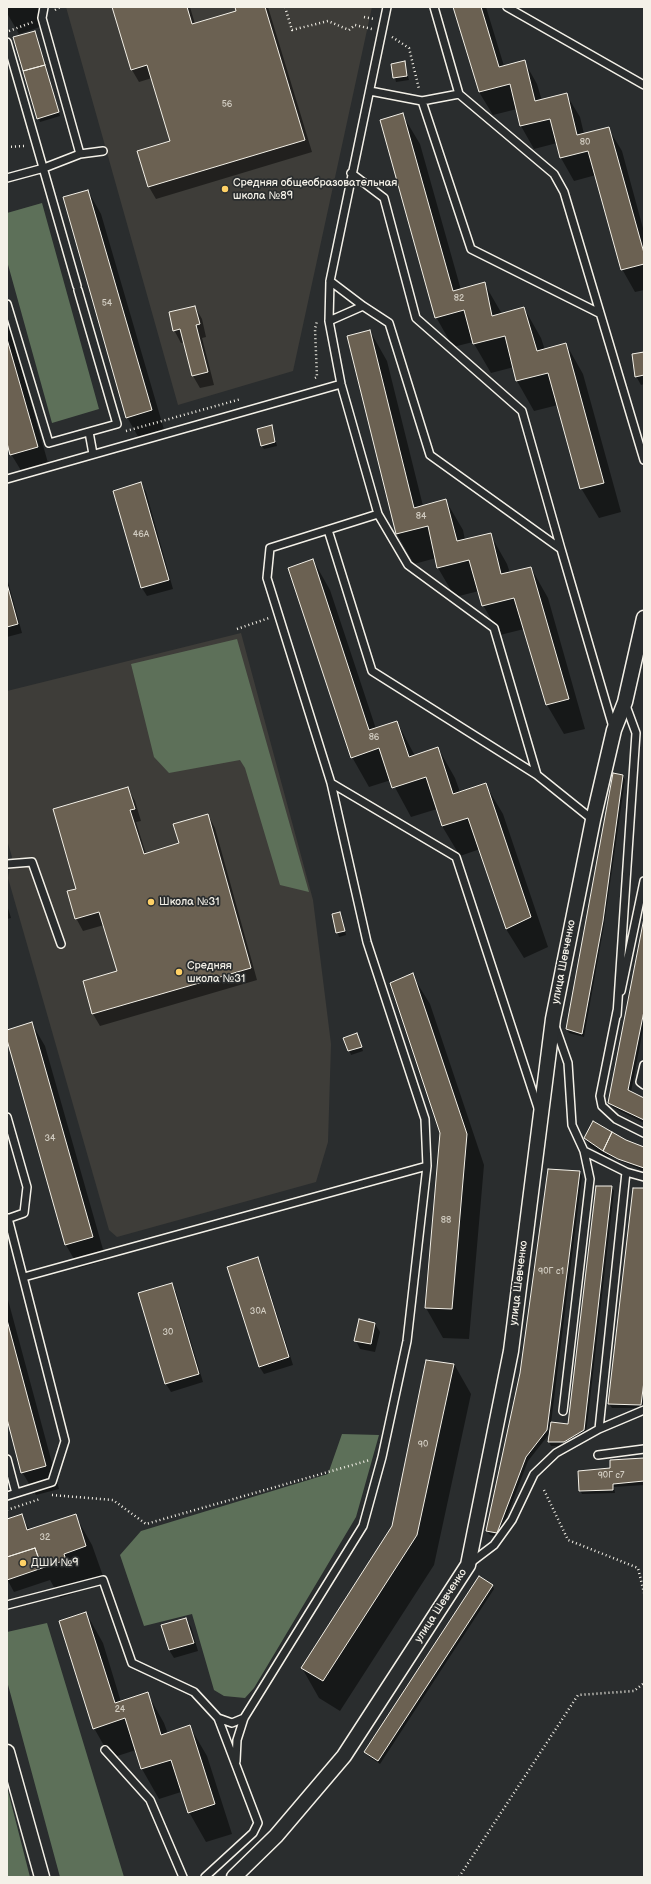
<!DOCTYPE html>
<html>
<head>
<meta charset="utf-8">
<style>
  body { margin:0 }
  #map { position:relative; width:651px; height:1884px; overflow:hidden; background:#2a2d2e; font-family:"Balsamiq Sans",sans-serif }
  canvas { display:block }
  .frame { position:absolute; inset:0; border:8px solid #f4f1e8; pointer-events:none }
</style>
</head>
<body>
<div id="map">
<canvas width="651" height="1884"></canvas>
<div class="frame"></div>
</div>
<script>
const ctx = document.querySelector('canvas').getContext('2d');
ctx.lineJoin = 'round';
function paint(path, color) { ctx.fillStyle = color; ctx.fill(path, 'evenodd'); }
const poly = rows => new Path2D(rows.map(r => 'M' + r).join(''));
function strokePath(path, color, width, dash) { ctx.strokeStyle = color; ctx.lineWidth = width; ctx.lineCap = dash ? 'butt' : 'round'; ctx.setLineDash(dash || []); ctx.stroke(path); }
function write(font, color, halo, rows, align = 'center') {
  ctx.font = font + ' "Balsamiq Sans",sans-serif'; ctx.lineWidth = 3.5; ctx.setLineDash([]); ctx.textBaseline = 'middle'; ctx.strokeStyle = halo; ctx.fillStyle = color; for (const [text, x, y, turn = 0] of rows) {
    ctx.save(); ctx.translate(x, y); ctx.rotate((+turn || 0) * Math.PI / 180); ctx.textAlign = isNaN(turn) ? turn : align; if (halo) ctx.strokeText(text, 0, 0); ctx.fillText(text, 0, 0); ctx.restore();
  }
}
const built = poly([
  [66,7,372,7,293,371,178,405],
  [241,633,313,900,331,1044,328,1142,316,1182,117,1237,109,1230,8,878,12,857,7,840,7,691]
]);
const green = poly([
  [42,203,99,409,52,423,7,261,7,213],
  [237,639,309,892,280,885,245,768,240,760,169,773,154,757,131,664],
  [342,1434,379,1435,356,1517,254,1688,245,1698,224,1696,214,1690,192,1614,144,1626,120,1555,141,1531,328,1474],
  [47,1623,124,1877,60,1877,7,1681,7,1632],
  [7,1787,30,1877,7,1877]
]);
const shadow = poly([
  [7,7,41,7,46,25,19,34,7,13],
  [113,7,190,7,195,24,237,11,236,7,268,7,312,152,156,199,149,187,138,152,172,142,152,78,139,82,132,70],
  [455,7,486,7,504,66,524,61,537,84,542,101,566,94,580,117,584,134,608,128,622,151,644,232,644,290,635,292,622,269,596,175,574,181,561,158,557,143,534,149,521,126,517,109,493,115,479,92],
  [34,32,60,116,40,122,14,38],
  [404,63,409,80,396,82,392,65],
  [402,114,420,144,461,290,484,283,502,314,524,308,541,338,545,350,566,344,583,374,621,512,599,518,581,488,558,405,534,411,517,381,514,367,491,373,473,342,453,347,436,317],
  [88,191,101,214,165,433,140,440,127,417],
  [195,307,202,319,206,337,202,338,214,385,200,388,193,376,185,342,181,343,174,330],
  [7,318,50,470,25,477,11,454,7,439],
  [370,331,387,361,423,506,446,501,463,530,465,540,490,534,507,564,510,573,531,568,548,598,585,729,564,734,547,705,524,629,500,635,483,605,479,591,455,597,438,568,436,558,414,564,397,534],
  [644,353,644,384,641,385,636,376],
  [272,427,277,446,264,449,262,446],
  [141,484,146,492,173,589,147,596,142,588,114,491],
  [313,560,330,590,376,729,397,722,415,756,438,748,455,778,460,792,485,784,503,814,548,947,524,958,506,929,480,849,460,856,442,826,437,809,411,817,391,780,369,787,352,757],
  [7,578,22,633,7,637],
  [623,776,625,780,604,925,584,1037,569,1033,567,1029],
  [128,789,135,801,141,821,136,822,146,854,180,843,208,815,215,828,257,980,100,1026,93,1014,84,982,118,972,104,925,83,931,76,918,77,890],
  [7,905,11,918,7,919],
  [340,913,346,935,339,937,333,915],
  [644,924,644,1024,631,1092,644,1100,644,1123,612,1107,609,1103],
  [412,975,430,1004,484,1165,469,1339,443,1338,426,1308,441,1133],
  [32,1024,45,1046,106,1260,79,1268,66,1245,7,1036,7,1031],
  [357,1035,363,1051,351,1055,345,1039],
  [585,1138,625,1141,644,1148,644,1171,609,1156,608,1158,590,1146],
  [579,1172,582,1176,551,1423,569,1425,611,1187,614,1191,586,1434,566,1446,551,1446,549,1442,550,1433,528,1461,499,1537,490,1535,487,1531],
  [634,1189,644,1189,644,1401,643,1408,612,1408,609,1404],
  [257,1258,262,1267,293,1365,264,1374,259,1366],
  [171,1284,176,1292,203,1382,171,1392,166,1384,139,1293],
  [7,1296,59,1489,36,1495,22,1472,7,1415],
  [375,1324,380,1332,375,1352,360,1349,356,1341],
  [454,1364,471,1394,434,1565,340,1711,319,1698,302,1668,393,1527],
  [644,1459,644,1485,614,1487,615,1493,582,1494,580,1490,611,1469],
  [21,1515,30,1531,75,1515,92,1545,103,1576,81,1584,83,1590,60,1598,50,1580,14,1592,7,1579,7,1520],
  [492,1585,494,1589,380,1764,368,1756,366,1752],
  [86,1613,103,1643,121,1702,147,1693,164,1723,168,1734,190,1727,207,1756,232,1834,206,1842,189,1812,181,1792,159,1799,142,1769,136,1750,111,1758,94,1728],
  [186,1619,191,1627,198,1651,174,1658,169,1650]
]);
const building = poly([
  [112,7,187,7,192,24,236,11,235,7,265,7,305,140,148,187,137,151,170,141,147,65,131,70,112,7],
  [453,7,481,7,499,67,525,60,535,101,567,93,577,135,609,127,644,253,644,264,621,270,588,151,560,158,550,119,520,126,510,84,479,92,453,7],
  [35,31,45,65,23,71,13,37,35,31],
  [405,61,407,76,393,78,391,64,405,61],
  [45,65,59,112,37,119,23,71,45,65],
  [403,113,453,291,485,282,492,316,524,307,537,351,566,343,604,483,580,489,548,373,516,381,505,336,473,344,464,310,435,318,380,120,403,113],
  [88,190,152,410,126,418,63,197,88,190],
  [195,306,200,324,196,325,208,372,192,376,180,329,173,331,169,312,195,306],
  [370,330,414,508,446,499,457,541,491,533,501,574,531,567,569,699,546,705,514,598,482,606,469,560,437,568,428,526,396,534,347,336,370,330],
  [7,339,38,447,10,455,7,443,7,339],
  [644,352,644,375,635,377,632,354,644,352],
  [272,425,275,442,261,446,257,429,272,425],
  [141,482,169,580,141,588,113,491,141,482],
  [313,559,369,730,397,721,409,757,438,747,453,794,486,783,531,917,506,929,468,818,442,826,426,777,392,788,379,748,351,758,288,568,313,559],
  [7,584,18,624,7,627,7,584],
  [613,773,623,775,603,921,582,1034,566,1029,613,773],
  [128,787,135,809,130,810,144,854,179,843,173,824,208,814,251,968,92,1014,83,981,117,971,99,912,75,919,67,891,76,889,53,809,128,787],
  [340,912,345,931,336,933,332,914,340,912],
  [644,918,644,1011,628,1090,644,1098,644,1120,608,1103,644,918],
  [413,973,467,1134,452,1309,425,1308,440,1133,390,983,413,973],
  [32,1022,93,1237,65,1245,7,1040,7,1030,32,1022],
  [357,1033,362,1047,348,1051,343,1038,357,1033],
  [593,1121,612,1132,603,1151,584,1138,593,1121],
  [612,1132,626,1140,644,1147,644,1168,618,1159,603,1151,612,1132],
  [548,1169,580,1171,547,1430,526,1457,497,1533,486,1531,520,1373,548,1169],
  [596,1186,612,1186,584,1430,564,1442,548,1442,551,1422,568,1424,596,1186],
  [633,1188,644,1188,644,1381,641,1405,608,1404,633,1188],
  [258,1257,289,1357,259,1367,227,1267,258,1257],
  [172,1283,199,1374,165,1384,138,1293,172,1283],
  [359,1319,375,1323,371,1344,354,1341,359,1319],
  [7,1320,46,1466,21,1473,7,1419,7,1320],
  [426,1360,454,1364,417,1535,323,1681,301,1668,392,1526,426,1360],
  [644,1458,644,1481,613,1484,613,1490,579,1491,578,1471,610,1468,610,1460,644,1458],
  [22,1514,27,1530,76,1514,86,1546,64,1554,66,1560,42,1568,35,1548,7,1557,7,1519,22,1514],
  [35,1548,42,1568,7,1580,7,1557,35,1548],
  [479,1576,493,1585,378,1761,364,1752,479,1576],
  [86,1612,115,1703,148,1692,161,1735,190,1725,215,1804,188,1813,171,1760,141,1769,125,1718,93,1729,59,1621,86,1612],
  [186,1618,194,1643,169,1650,161,1625,186,1618]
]);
const path = poly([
  [285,7,292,30,328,21,349,30,355,25,372,29],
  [55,10,60,7],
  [364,17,374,19],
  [9,31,33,22],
  [392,37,409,48,419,89],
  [7,147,25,146],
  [315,378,317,377,315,329,317,321],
  [126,431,241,399],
  [237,629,269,618],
  [544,1490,568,1540,638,1568,644,1593],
  [52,1495,113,1500,146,1524,370,1460],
  [7,1510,40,1499],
  [459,1877,578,1695,634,1691,644,1683]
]);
const service = poly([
  [44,7,42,18,80,154],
  [387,7,330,281,329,321,341,384,378,514,408,565,494,628,537,775,593,820],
  [434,7,459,94],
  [507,7,644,85],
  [7,42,77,286],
  [370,91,422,101,459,94,554,174,564,192,644,460],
  [422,101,471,249,599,313],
  [351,173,384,198,416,318,522,411,561,549],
  [7,178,44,168,80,154,103,151],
  [330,281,363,306],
  [7,304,49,443,117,424,78,290],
  [329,321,363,306,389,323,430,455,561,549,613,727],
  [89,432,93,454],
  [7,479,341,384],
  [378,514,270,548,267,578,331,783,456,857,538,1108],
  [328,530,372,671,537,775],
  [7,864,32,862,61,944],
  [621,991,644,881],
  [617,1011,600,1096,602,1106,616,1119,644,1133],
  [617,1015,636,733,625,703],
  [644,1065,640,1082,644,1085],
  [7,1117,27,1187,24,1213,7,1219],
  [626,1172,644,1177],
  [24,1277,427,1166,425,1119,367,942,331,783],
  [563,1411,590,1179,584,1151],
  [599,1429,644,1410],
  [598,1455,644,1449],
  [7,1459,16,1493],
  [7,1496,52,1482,65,1441,8,1218],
  [469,1564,494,1545,512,1520,534,1474,556,1453,599,1429,626,1172,584,1151,572,1125,568,1063,555,1026],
  [7,1605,103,1580,132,1663,194,1692,218,1718,258,1823,253,1833,205,1877],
  [218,1718,232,1723,244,1718],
  [105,1750,150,1800,183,1877],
  [236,1761,237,1740,244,1718,363,1526,382,1457,407,1341,427,1166]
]);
const minor = poly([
  [7,1752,42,1877],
  [234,1877,276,1836,344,1756,468,1565,511,1351,553,1019,593,820,614,730,625,702,644,618]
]);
const markers = [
  [225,189,4,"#ffd166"],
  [151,902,4,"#ffd166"],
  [179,972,4,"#ffd166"],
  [23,1563,4,"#ffd166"]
];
const numberNames = [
  ["56",227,105],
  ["80",585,143],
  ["82",459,299],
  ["54",107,304],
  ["84",421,517],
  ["46А",141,535],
  ["86",374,738],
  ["34",50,1139],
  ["88",446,1221],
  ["90Г с1",551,1272],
  ["30А",258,1312],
  ["30",168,1333],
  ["90",423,1445],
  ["90Г с7",611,1476],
  ["32",45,1538],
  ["24",120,1710]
];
const poiNames = [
  ["Средняя общеобразовательная",233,183],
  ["школа №89",233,196],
  ["Школа №31",159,902],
  ["Средняя",187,966],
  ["школа №31",187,979],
  ["ДШИ №9",31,1563]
];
const streetNames = [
  ["улица Шевченко",564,962,-79],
  ["улица Шевченко",519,1283,-83],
  ["улица Шевченко",441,1606,-57]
];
paint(built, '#3e3d39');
paint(green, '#5d7059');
paint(shadow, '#0007');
paint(building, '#6b6152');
strokePath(building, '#f4f1e8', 1);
strokePath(service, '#f4f1e8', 10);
strokePath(minor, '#f4f1e8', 17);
strokePath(path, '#f4f1e8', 2.5, [1, 3]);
strokePath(service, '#2a2d2e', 7);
strokePath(minor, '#2a2d2e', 14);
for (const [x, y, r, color] of markers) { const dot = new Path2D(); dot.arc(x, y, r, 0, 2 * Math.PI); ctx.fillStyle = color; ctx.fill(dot); strokePath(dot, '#2a2d2e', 1.5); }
write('9px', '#d2cdc2', null, numberNames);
write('11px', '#f4f1e8', '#2a2d2e', poiNames, 'left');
write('11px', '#f4f1e8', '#2a2d2e', streetNames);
</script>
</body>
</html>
